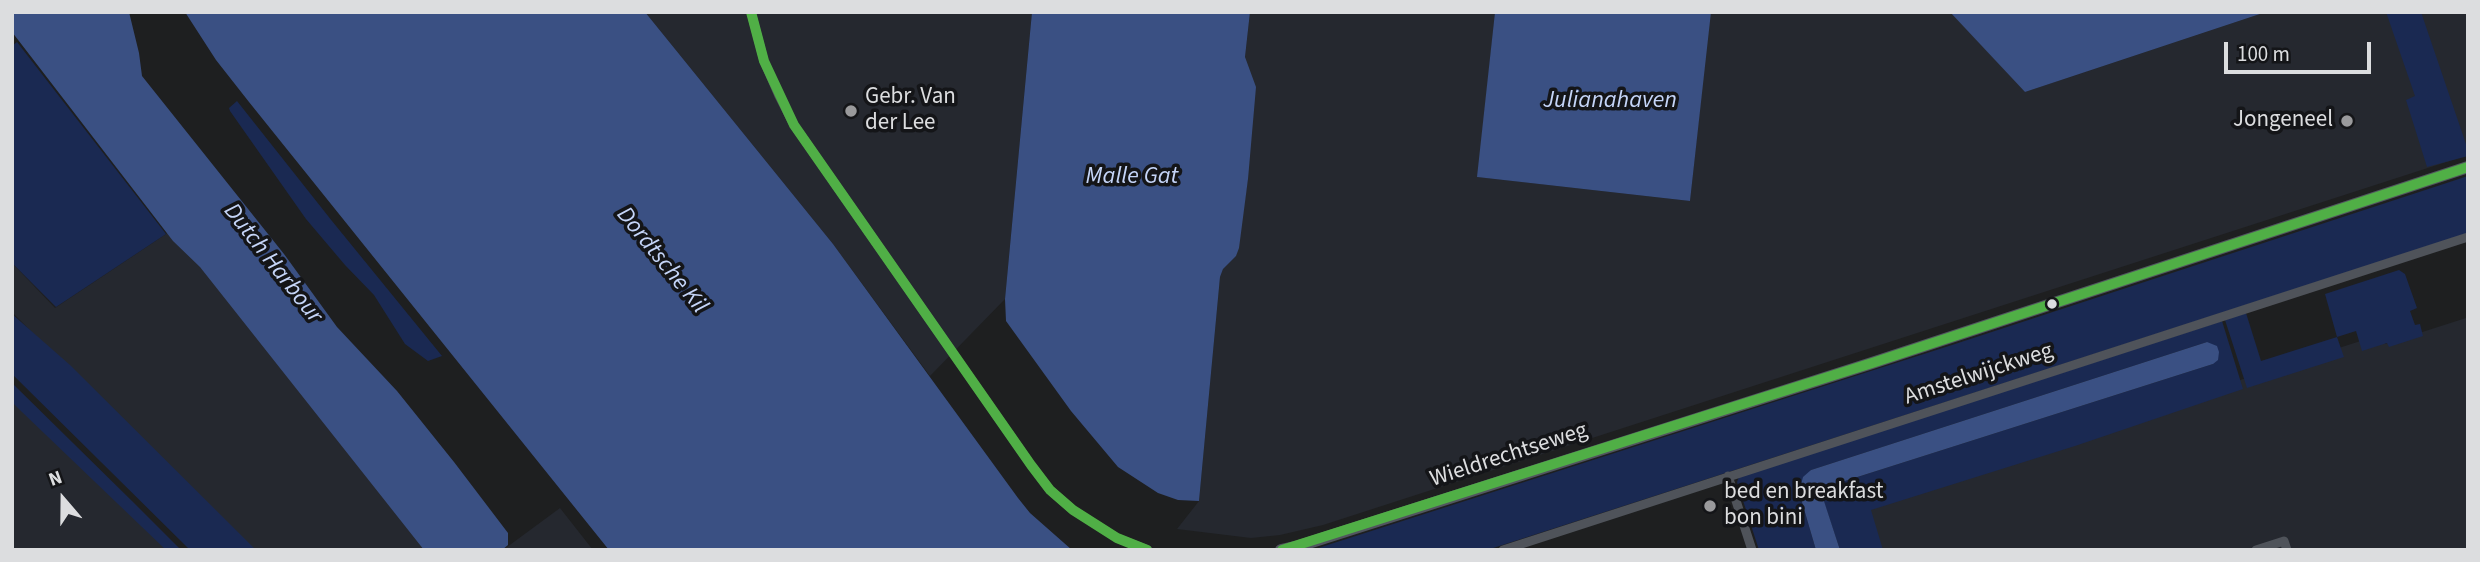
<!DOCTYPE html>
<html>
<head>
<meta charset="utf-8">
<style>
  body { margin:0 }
  #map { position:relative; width:2480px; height:562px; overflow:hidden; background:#1e1f20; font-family:"Source Sans 3",sans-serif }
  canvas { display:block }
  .frame { position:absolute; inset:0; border:14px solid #dcdddf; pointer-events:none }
  .north { position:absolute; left:28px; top:464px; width:70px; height:70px; -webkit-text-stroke:5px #141518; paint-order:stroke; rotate:340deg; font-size:19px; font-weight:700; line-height:28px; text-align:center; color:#dcdddf }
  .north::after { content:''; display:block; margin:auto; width:24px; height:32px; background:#dcdddf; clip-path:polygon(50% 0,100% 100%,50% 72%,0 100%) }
  .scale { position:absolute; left:2224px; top:42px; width:147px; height:32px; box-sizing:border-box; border:4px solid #dcdddf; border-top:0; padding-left:9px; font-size:21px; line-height:24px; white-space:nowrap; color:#dcdddf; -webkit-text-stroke:5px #141518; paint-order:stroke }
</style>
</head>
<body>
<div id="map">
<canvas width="2480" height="562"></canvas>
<div class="frame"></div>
<div class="north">N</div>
<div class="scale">100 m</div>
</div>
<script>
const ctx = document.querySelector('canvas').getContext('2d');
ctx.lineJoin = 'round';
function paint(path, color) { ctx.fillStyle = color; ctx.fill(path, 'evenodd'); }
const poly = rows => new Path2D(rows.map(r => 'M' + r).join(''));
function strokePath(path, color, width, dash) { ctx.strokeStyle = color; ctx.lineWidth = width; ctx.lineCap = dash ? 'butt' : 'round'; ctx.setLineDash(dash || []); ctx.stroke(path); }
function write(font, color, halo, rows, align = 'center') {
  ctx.font = font + ' "Source Sans 3",sans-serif'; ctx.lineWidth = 7; ctx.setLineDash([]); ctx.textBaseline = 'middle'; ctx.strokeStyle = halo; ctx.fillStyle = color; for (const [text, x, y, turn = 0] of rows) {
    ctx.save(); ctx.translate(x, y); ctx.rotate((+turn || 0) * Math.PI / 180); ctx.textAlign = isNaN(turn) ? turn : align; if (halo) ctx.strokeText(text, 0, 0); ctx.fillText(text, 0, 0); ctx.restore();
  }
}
const built = poly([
  [645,12,1032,12,1005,299,930,376,833,244],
  [1250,12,1495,12,1478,177,1690,201,1710,12,1951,12,2025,92,2266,12,2468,12,2468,155,1323,525,1280,535,1251,538,1177,529,1199,501,1220,277,1223,269,1236,256,1248,179,1245,57],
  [181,224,431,550,248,550,12,312,12,263,55,308],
  [2466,318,2468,550,1852,550,1840,510,2382,334,2385,344],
  [12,399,170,550,12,550],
  [560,508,593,550,503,550]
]);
const green = poly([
  [2386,12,2421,12,2468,150,2468,156,2427,167,2406,100,2415,96],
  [17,42,166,234,56,307,12,263,12,46],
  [237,101,332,221,442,356,428,361,405,344,374,295,345,265,306,219,230,111,229,108],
  [2468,176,2468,233,2311,284,1487,550,1312,550,1952,345],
  [2399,270,2405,274,2417,308,2410,311,2415,325,2420,324,2423,336,2389,347,2387,343,2362,351,2356,331,2337,337,2344,357,2247,388,2225,320,2246,313,2261,361,2337,337,2325,294],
  [12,314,70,365,256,550,190,550,12,374],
  [2222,321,2243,389,2075,446,1871,510,1883,550,1840,550,1823,499,1822,493,1826,487,2213,364,2207,342,1811,470,1799,492,1816,550,1759,550,1737,482,1739,477],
  [12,383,132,501,181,550,166,550,22,412,12,402]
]);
const water = poly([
  [12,12,129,12,139,53,142,76,284,254,337,327,397,391,454,462,508,533,508,545,502,550,424,550,200,267,173,241,12,32],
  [185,12,645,12,833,244,1018,498,1030,513,1072,550,609,550,249,102,216,60],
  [1032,12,1250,12,1245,57,1256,87,1248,179,1239,248,1236,256,1223,269,1220,277,1199,501,1178,500,1158,493,1118,467,1071,411,1006,321,1005,299],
  [1495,12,1711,12,1690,201,1477,177],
  [1950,12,2266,12,2025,92],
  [2207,342,2217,346,2219,352,2218,360,2213,364,1826,487,1822,493,1823,498,1840,550,1816,550,1799,492,1803,477,1811,470]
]);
const street = poly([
  [751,12,764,61,779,96,794,125,1031,465,1050,490,1073,510,1117,538,1148,550],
  [1728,476,1752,550],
  [1503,550,2468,237],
  [2256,550,2284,541,2287,550]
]);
const secondary = poly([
  [1281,550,1299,546,1872,363,2468,167]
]);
const bus1 = poly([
  [751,12,764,61,794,125,1031,465,1050,490,1073,510,1117,538,1147,550],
  [1282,550,1872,363,2468,167]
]);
const markers = [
  [851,111,7,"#9a9a9c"],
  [2347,121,7,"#9a9a9c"],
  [2052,304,6,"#dcdddf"],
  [1710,506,7,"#9a9a9c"]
];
const poiNames = [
  ["Gebr. Van",865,98],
  ["der Lee",865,124],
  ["Jongeneel",2333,121,"right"],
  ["bed en breakfast",1724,493],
  ["bon bini",1724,519]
];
const streetNames = [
  ["Amstelwijckweg",1979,375,-18],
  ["Wieldrechtseweg",1509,456,-18]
];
const waterNames = [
  ["Julianahaven",1610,102],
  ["Malle Gat",1132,178],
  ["Dordtsche Kil",661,261,51],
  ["Dutch Harbour",272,264,52]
];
paint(built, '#25282f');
paint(green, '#1a2952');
paint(water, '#3a5083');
strokePath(street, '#4f535a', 9);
strokePath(secondary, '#51555f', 12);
strokePath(bus1, '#50af46', 10);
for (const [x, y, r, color] of markers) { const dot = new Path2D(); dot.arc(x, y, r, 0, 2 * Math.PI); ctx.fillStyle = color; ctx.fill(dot); strokePath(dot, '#141518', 2.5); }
write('23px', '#dcdddf', '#141518', poiNames, 'left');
write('23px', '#dcdddf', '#141518', streetNames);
write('italic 24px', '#c5d5f8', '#141518', waterNames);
</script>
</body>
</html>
